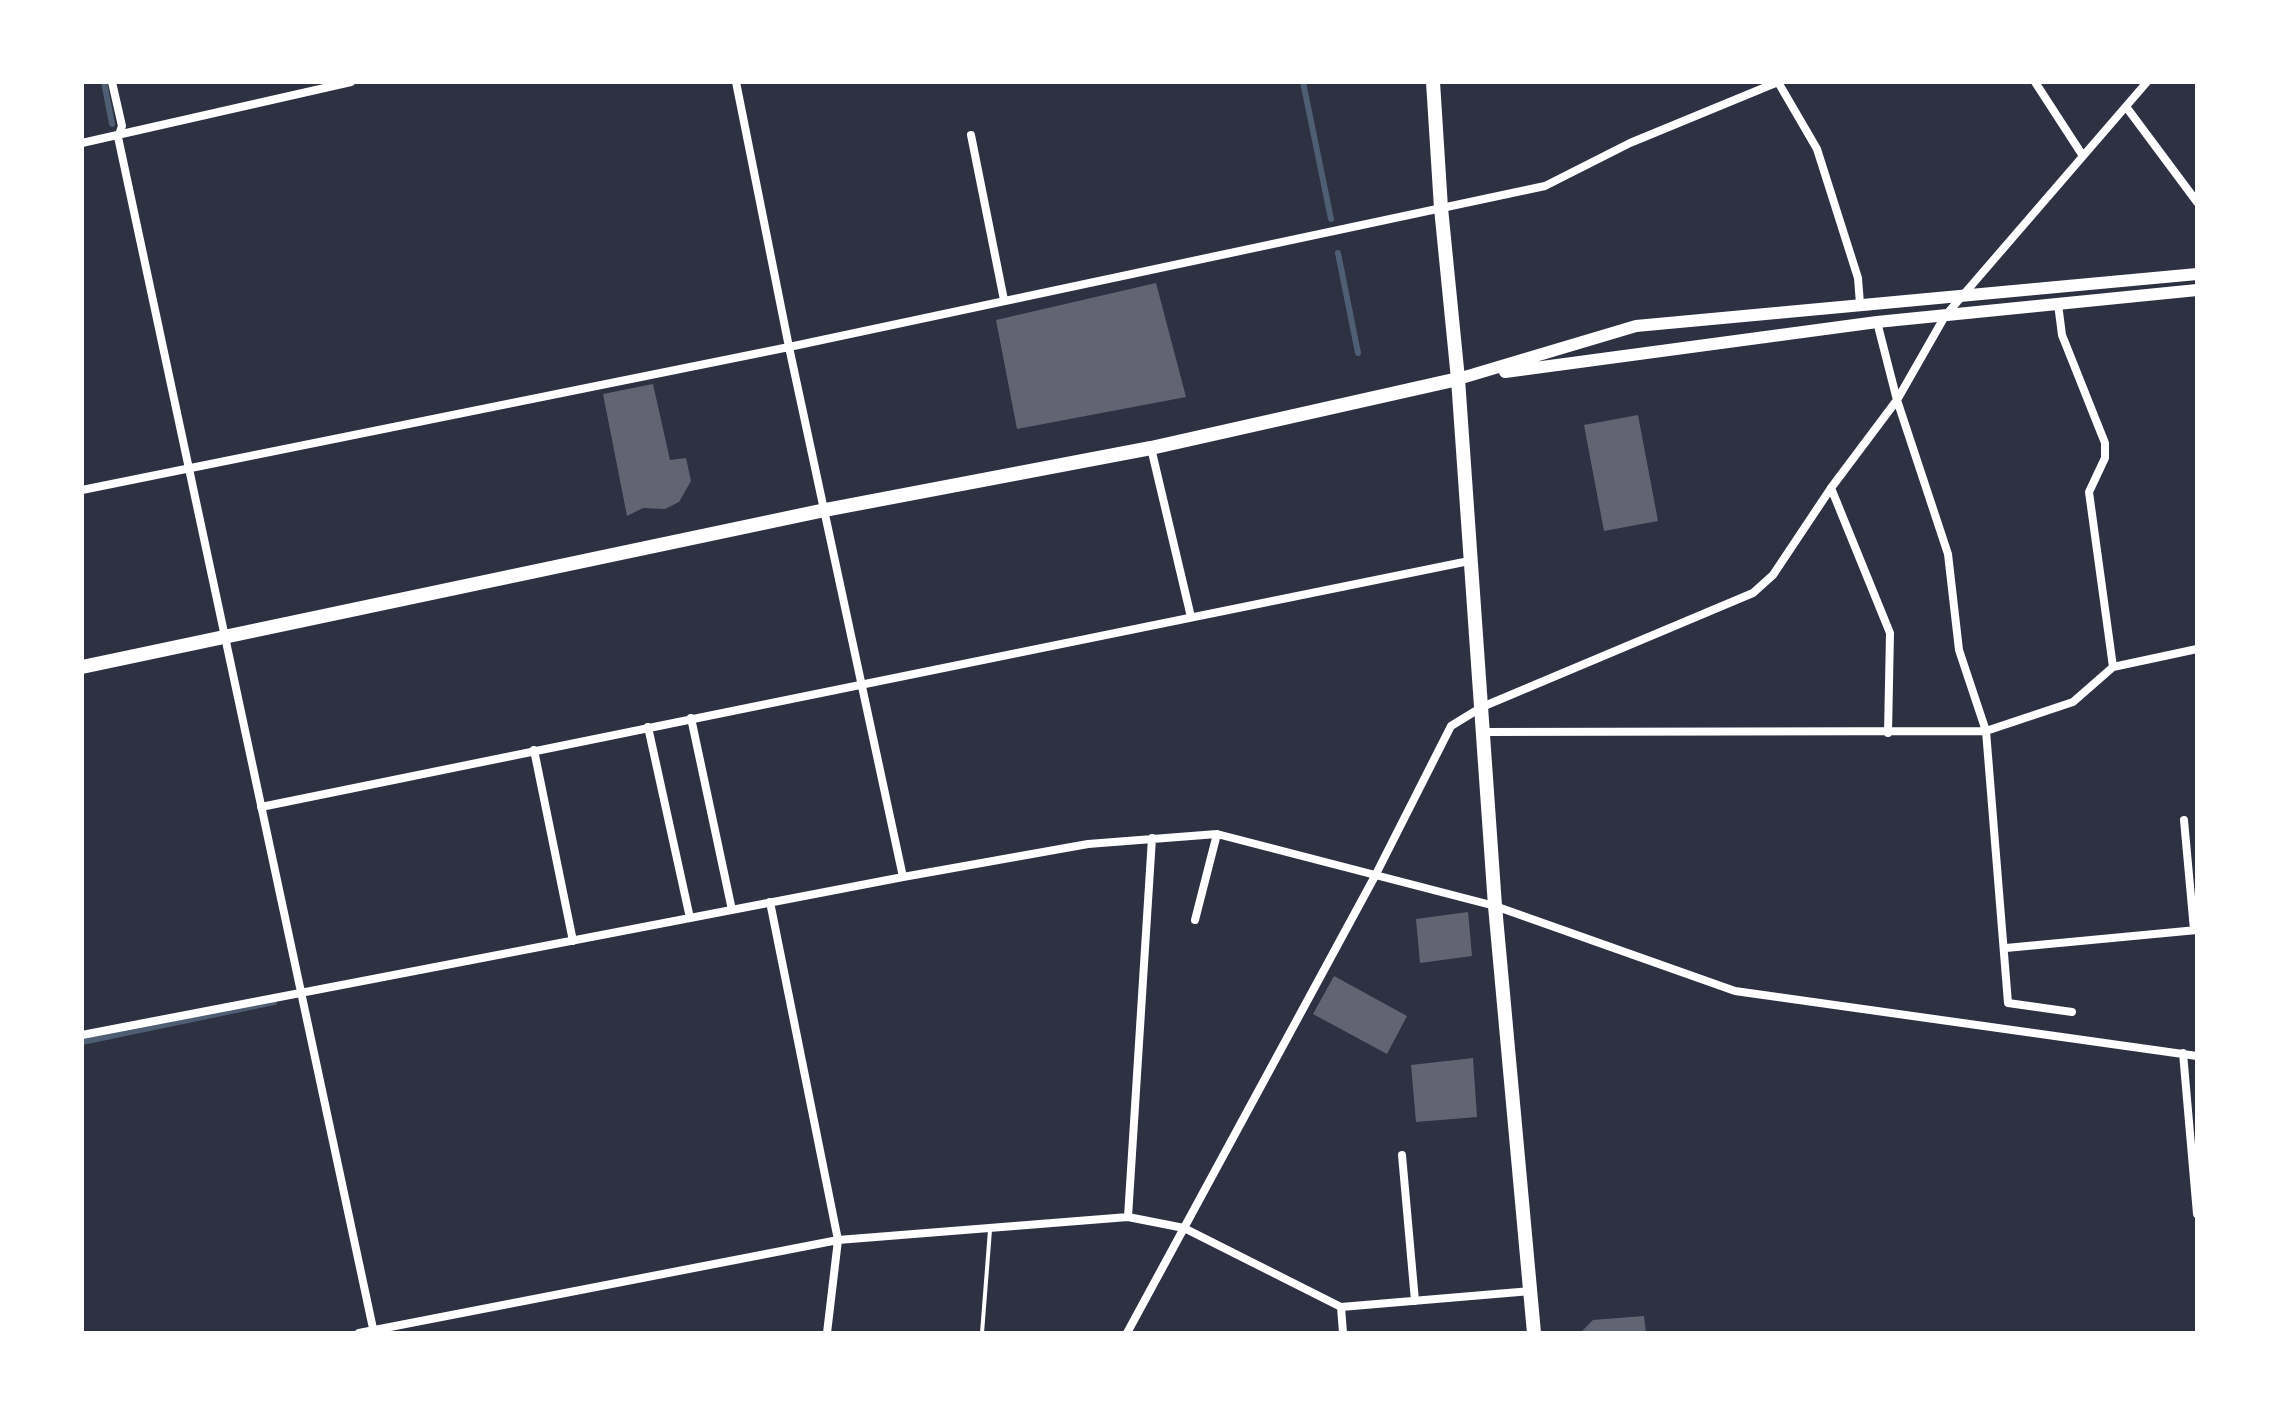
<!DOCTYPE html>
<html>
<head>
<meta charset="utf-8">
<style>
  body { margin:0 }
  #map { position:relative; width:2279px; height:1415px; overflow:hidden; background:#2d3142; font-family:"Varela Round",sans-serif }
  canvas { display:block }
  .frame { position:absolute; inset:0; border:84px solid #fff; pointer-events:none }
</style>
</head>
<body>
<div id="map">
<canvas width="2279" height="1415"></canvas>
<div class="frame"></div>
</div>
<script>
const ctx = document.querySelector('canvas').getContext('2d');
ctx.lineJoin = 'round';
const poly = rows => new Path2D(rows.map(r => 'M' + r).join(''));
function strokePath(path, color, width, dash) { ctx.strokeStyle = color; ctx.lineWidth = width; ctx.lineCap = dash ? 'butt' : 'round'; ctx.setLineDash(dash || []); ctx.stroke(path); }
function paint(path, color) { ctx.fillStyle = color; ctx.fill(path, 'evenodd'); }
const stream = poly([
  [104,82,112,124],
  [1303,82,1331,219],
  [1338,253,1358,353],
  [82,1042,274,1002]
]);
const building = poly([
  [1156,283,1186,397,1017,429,996,320],
  [653,384,670,460,686,458,691,481,679,502,665,509,643,508,627,516,603,394],
  [1638,415,1658,521,1604,531,1584,425],
  [1468,912,1472,956,1420,963,1416,919],
  [1334,976,1407,1016,1387,1054,1313,1014],
  [1473,1058,1477,1117,1416,1122,1411,1065],
  [1644,1316,1646,1333,1580,1333,1593,1320]
]);
const service = poly([
  [982,1333,990,1230]
]);
const minor = poly([
  [112,82,122,126,118,137,374,1333],
  [736,82,789,347,903,877],
  [1778,82,1817,149,1858,278,1860,304],
  [2035,82,2083,156],
  [2127,108,2197,202],
  [971,135,1004,300],
  [82,143,351,82],
  [2058,304,2062,335,2105,443,2105,458,2089,492,2113,667],
  [1877,322,1897,400,1948,554,1959,650,1986,731,2008,1003,2072,1012],
  [1151,448,1191,617],
  [1831,488,1890,633,1888,733],
  [82,490,789,347,1545,186,1630,143,1778,82],
  [691,718,732,910],
  [648,727,690,918],
  [1482,732,1986,731,2073,702,2113,667,2197,649],
  [534,750,573,941],
  [261,807,1469,561],
  [2184,820,2194,930],
  [770,902,838,1240,827,1333],
  [1195,920,1217,834],
  [2006,948,2197,930],
  [82,1035,903,877,1088,844,1217,834,1495,906,1735,991,2197,1056],
  [2183,1053,2197,1214],
  [1402,1155,1415,1301],
  [1128,1217,1152,838],
  [1341,1307,1531,1291],
  [359,1333,838,1240,1128,1217,1184,1228,1341,1307,1343,1333],
  [1127,1333,1375,876,1451,726,1482,707,1753,593,1773,575,1831,488,1897,400,1945,316,2147,82]
]);
const secondary = poly([
  [1505,372,1877,322,2197,290],
  [1458,379,1636,326,2197,274]
]);
const primary = poly([
  [1433,82,1441,208,1458,379,1495,906,1534,1333],
  [82,667,825,510,1151,448,1458,379]
]);
strokePath(stream, '#4f5d75', 6);
paint(building, '#626471');
strokePath(service, '#fff', 4);
strokePath(minor, '#fff', 8);
strokePath(secondary, '#fff', 12);
strokePath(primary, '#fff', 14);
</script>
</body>
</html>
